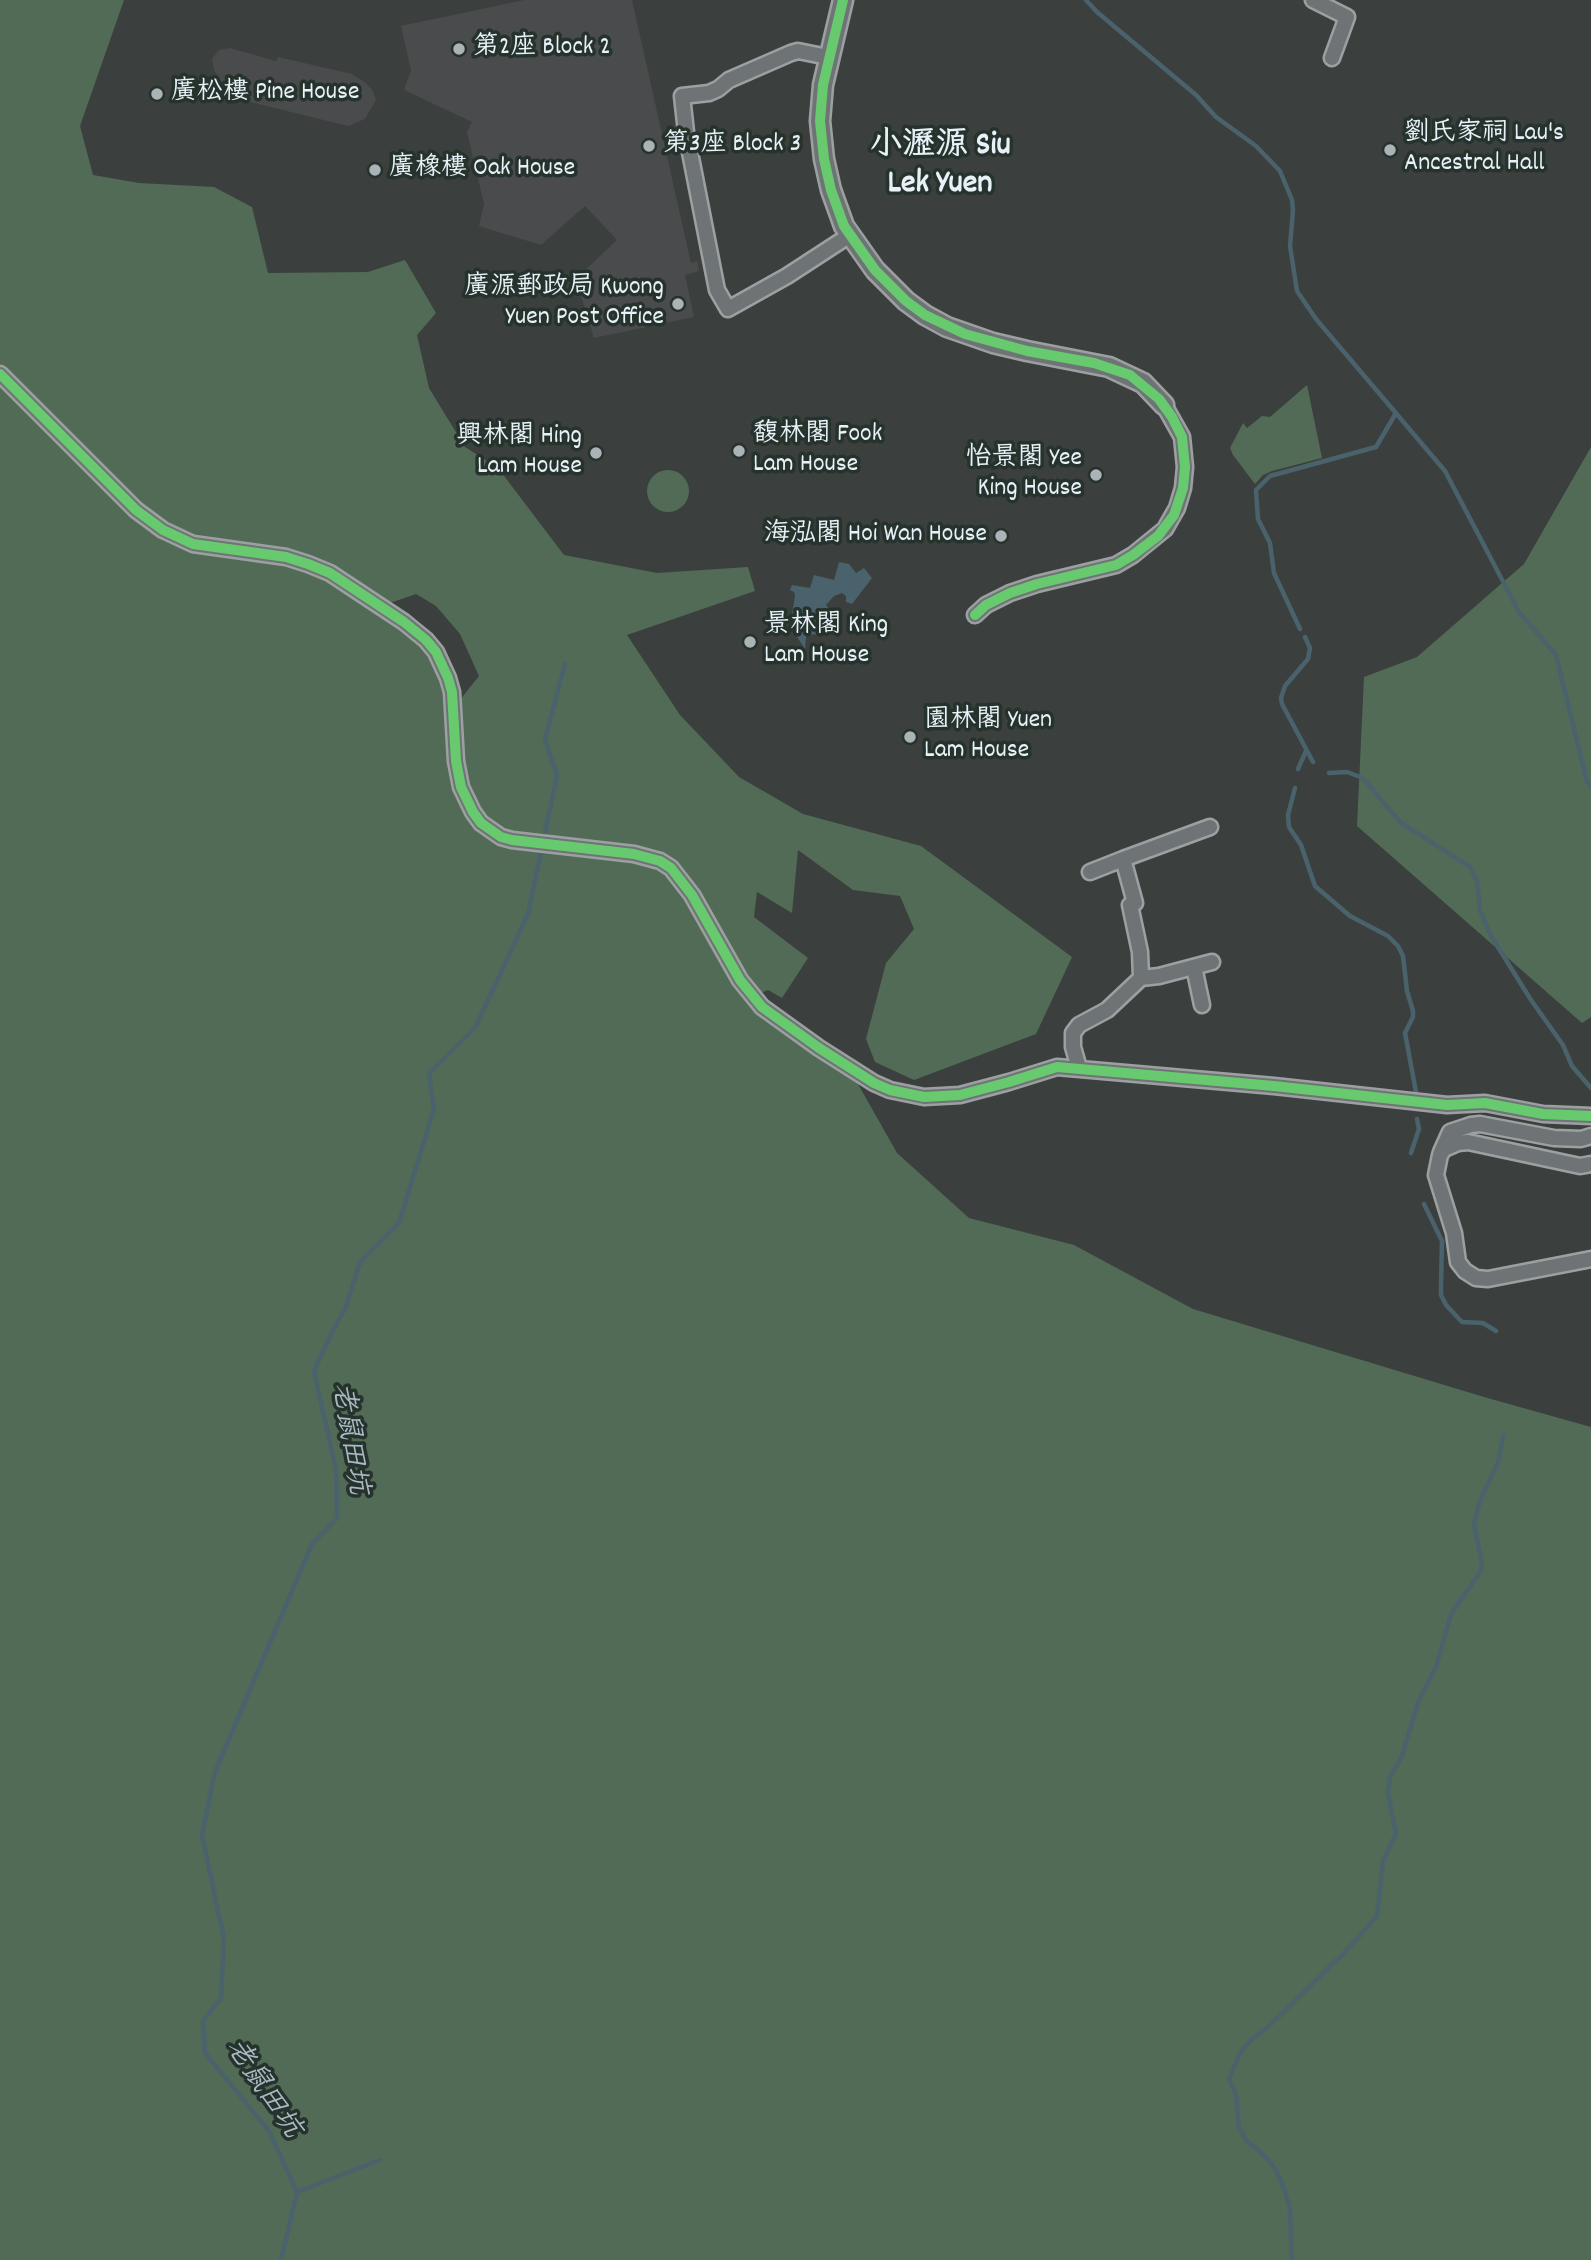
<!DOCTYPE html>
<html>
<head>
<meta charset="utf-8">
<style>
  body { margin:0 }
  canvas { display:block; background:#3b3f3d }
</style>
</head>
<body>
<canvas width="1591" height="2260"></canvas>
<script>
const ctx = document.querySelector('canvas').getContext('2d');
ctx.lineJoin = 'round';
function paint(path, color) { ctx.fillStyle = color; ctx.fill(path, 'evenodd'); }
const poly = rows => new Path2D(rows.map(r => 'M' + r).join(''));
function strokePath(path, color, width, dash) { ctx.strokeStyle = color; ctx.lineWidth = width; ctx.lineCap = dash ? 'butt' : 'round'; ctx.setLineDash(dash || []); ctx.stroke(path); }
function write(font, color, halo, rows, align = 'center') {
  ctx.font = font + ' Dekko,"LXGW WenKai TC",sans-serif'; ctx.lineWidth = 7; ctx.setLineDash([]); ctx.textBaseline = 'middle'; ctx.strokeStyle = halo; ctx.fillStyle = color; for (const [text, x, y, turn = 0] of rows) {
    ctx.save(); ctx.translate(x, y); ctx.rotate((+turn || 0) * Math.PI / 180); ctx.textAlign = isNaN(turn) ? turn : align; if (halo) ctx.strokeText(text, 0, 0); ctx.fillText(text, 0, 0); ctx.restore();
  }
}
const built = poly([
  [524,0,632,0,690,259,691,263,697,261,699,271,685,275,694,317,594,338,579,289,583,272,617,240,585,206,541,245,479,226,484,204,467,132,472,122,404,90,411,70,401,26],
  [230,48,276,61,278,57,352,74,366,83,372,90,376,100,365,119,348,126,230,97,214,70,212,59,219,50]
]);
const green = poly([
  [0,0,124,0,80,126,93,175,139,183,214,187,252,207,268,273,368,272,405,260,436,313,417,335,429,388,465,447,498,468,564,555,657,573,748,567,755,591,627,635,680,715,739,777,803,814,921,846,1072,957,1036,1034,914,1080,875,1062,866,1039,886,963,914,929,900,896,853,890,798,850,792,913,757,892,754,917,808,958,782,998,768,990,756,995,682,867,658,851,517,835,500,829,485,816,469,786,464,757,459,701,479,676,460,634,436,606,416,594,387,604,288,552,256,545,195,537,167,525,140,504,0,364],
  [0,385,130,516,159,538,191,552,282,564,325,576,395,622,419,641,431,654,446,701,449,766,458,798,478,829,508,847,579,857,632,860,657,865,684,891,736,986,760,1016,858,1084,897,1153,969,1218,1074,1245,1193,1309,1484,1397,1591,1427,1591,2260,0,2260],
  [1307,385,1322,458,1272,471,1263,475,1255,484,1233,455,1230,448,1243,423,1247,428,1262,416,1270,417],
  [1591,447,1591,1017,1582,1023,1357,826,1364,677,1417,657,1524,564],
  '647 491a21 21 0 1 1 42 0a21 21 0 1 1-42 0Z'
]);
const water = poly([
  [839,562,849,564,856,573,864,568,872,578,852,604,846,602,846,596,842,593,834,596,826,605,833,614,825,631,819,636,814,634,806,637,805,649,790,626,795,596,794,592,790,590,792,585,810,588,814,575,834,580]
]);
const stream = poly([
  [1086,0,1097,12,1196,95,1216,117,1256,146,1280,171,1292,200,1293,210,1290,246,1297,291,1316,319,1445,471,1519,612,1556,655,1587,782,1591,786],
  [1300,629,1274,573,1270,543,1258,519,1256,490,1270,476,1376,447,1396,413],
  [1305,637,1310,648,1308,659,1285,686,1281,698,1282,704,1313,762],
  [1298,769,1306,751],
  [1329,773,1347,772,1363,778,1400,822,1470,867,1477,881,1480,910,1491,936,1531,1000,1563,1045,1572,1066,1591,1088],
  [1295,788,1288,815,1289,827,1301,845,1315,886,1350,916,1388,936,1398,946,1403,956,1407,991,1413,1011,1413,1017,1405,1033,1416,1092],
  [1411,1153,1419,1129,1417,1119],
  [1424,1204,1442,1241,1441,1286,1441,1295,1446,1305,1462,1322,1483,1323,1496,1331],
  [297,2192,380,2160],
  [281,2260,297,2192,269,2131,205,2053,203,2021,221,1998,224,1939,202,1835,215,1772,312,1544,337,1518,336,1470,314,1371,330,1336,346,1307,360,1262,399,1223,434,1109,429,1073,475,1028,528,914,557,776,545,739,565,664],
  [1292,2260,1290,2210,1285,2191,1276,2170,1265,2156,1246,2140,1239,2127,1236,2094,1229,2079,1240,2053,1250,2041,1269,2026,1346,1951,1377,1916,1383,1861,1396,1834,1388,1792,1390,1777,1402,1756,1418,1702,1436,1667,1451,1614,1481,1571,1482,1563,1474,1525,1480,1500,1498,1463,1503,1436]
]);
const minor = poly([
  [1313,0,1347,17,1332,58],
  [828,57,798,51,791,53,729,80,718,89,709,93,682,96,686,132,717,290,728,309,787,276,850,235],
  [0,374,136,510,163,530,193,544,286,557,308,564,330,573,404,622,426,640,436,652,448,678,452,692,456,761,461,787,473,812,481,823,501,837,512,840,634,854,660,861,671,868,692,895,740,980,762,1007,819,1048,874,1083,890,1090,924,1097,960,1095,1009,1082,1057,1067,1274,1086,1447,1105,1485,1103,1543,1114,1591,1116],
  [975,615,986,605,1010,593,1037,584,1116,565,1133,555,1165,529,1177,508,1183,488,1185,467,1182,437,1164,405],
  [1090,872,1123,859],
  [1194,967,1202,1005],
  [1141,978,1140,952,1130,905,1135,903,1123,859,1210,827],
  [1079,1068,1073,1047,1073,1033,1079,1025,1107,1010,1141,978,1159,976,1212,962],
  [1441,1152,1450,1132,1471,1125,1480,1124,1554,1138,1581,1139,1591,1136],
  [1591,1164,1580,1166,1468,1142,1458,1143,1444,1149,1440,1155,1436,1175,1454,1233,1458,1262,1465,1271,1476,1278,1488,1279,1591,1259]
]);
const tertiary = poly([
  [843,0,823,85,820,121,824,159,831,190,844,226,875,270,906,301,925,315,947,327,993,343,1027,351,1109,367,1143,383,1164,405]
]);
const cycleway = poly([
  [843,0,823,85,820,121,824,159,831,190,844,226,875,270,906,301,925,315,965,334,1027,351,1094,363,1130,375,1159,399,1172,417,1182,437,1185,467,1183,488,1174,515,1158,536,1133,555,1116,565,1037,584,1010,593,986,605,975,615],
  [0,374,136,510,163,530,193,544,286,557,308,564,330,573,404,622,426,640,436,652,448,678,452,692,456,761,461,787,473,812,481,823,501,837,512,840,634,854,660,861,671,868,692,895,740,980,762,1007,819,1048,874,1083,890,1090,924,1097,960,1095,1009,1082,1057,1067,1274,1086,1447,1105,1485,1103,1543,1114,1591,1116]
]);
const markers = [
  [459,49,7,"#abb3b7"],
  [157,94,7,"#abb3b7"],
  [649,146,7,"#abb3b7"],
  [1390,150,7,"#abb3b7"],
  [375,170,7,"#abb3b7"],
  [678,304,7,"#abb3b7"],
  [739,451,7,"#abb3b7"],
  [596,453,7,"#abb3b7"],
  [1096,475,7,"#abb3b7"],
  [1001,536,7,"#abb3b7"],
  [750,642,7,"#abb3b7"],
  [910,737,7,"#abb3b7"]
];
const poiNames = [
  ["第2座 Block 2",473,49],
  ["廣松樓 Pine House",171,94],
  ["劉氏家祠 Lau's",1404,135],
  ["Ancestral Hall",1404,165],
  ["第3座 Block 3",663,146],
  ["廣橡樓 Oak House",389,170],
  ["廣源郵政局 Kwong",664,289,"right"],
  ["Yuen Post Office",664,319,"right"],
  ["馥林閣 Fook",753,436],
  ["Lam House",753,466],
  ["興林閣 Hing",582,438,"right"],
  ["Lam House",582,468,"right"],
  ["怡景閣 Yee",1082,460,"right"],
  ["King House",1082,490,"right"],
  ["海泓閣 Hoi Wan House",987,536,"right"],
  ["景林閣 King",764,627],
  ["Lam House",764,657],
  ["園林閣 Yuen",924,722],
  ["Lam House",924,752]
];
const waterNames = [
  ["老鼠田坑",347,1439,81],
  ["老鼠田坑",261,2090,56]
];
const districtNames = [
  ["小瀝源 Siu",940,148],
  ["Lek Yuen",940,186]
];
paint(built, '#494b4c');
paint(green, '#516b56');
paint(water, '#4a626c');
strokePath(stream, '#4a626c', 4.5);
strokePath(minor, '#9da0a1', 19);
strokePath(tertiary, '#9da0a1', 23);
strokePath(minor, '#6e7475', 14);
strokePath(tertiary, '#6e7475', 18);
strokePath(cycleway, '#67ca6e', 10);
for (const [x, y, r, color] of markers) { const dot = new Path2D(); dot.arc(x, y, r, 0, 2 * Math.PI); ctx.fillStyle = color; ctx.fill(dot); strokePath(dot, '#26332d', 2.5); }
write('26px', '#e8f1f8', '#26332d', poiNames, 'left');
write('italic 28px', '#aab9c2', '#26332d', waterNames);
write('bold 33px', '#e8f1f8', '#26332d', districtNames);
</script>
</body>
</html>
